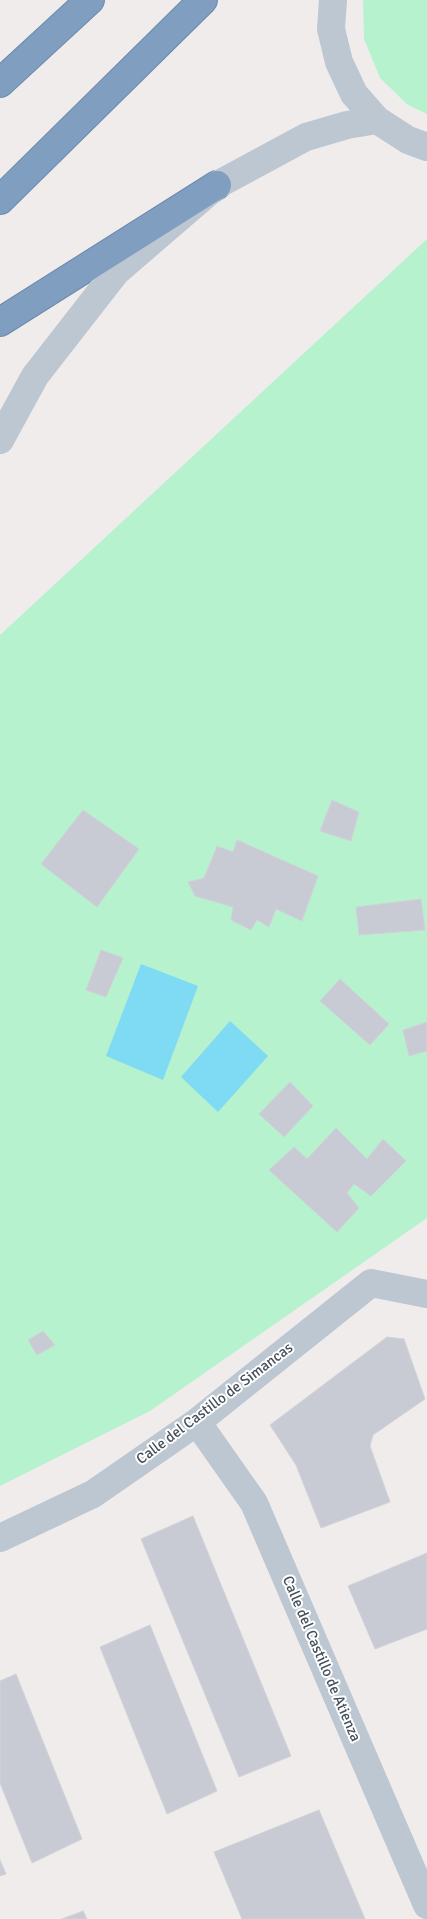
<!DOCTYPE html>
<html>
<head>
<meta charset="utf-8">
<style>
  body { margin:0 }
  canvas { display:block; background:#f0ecec }
</style>
</head>
<body>
<canvas width="427" height="1919"></canvas>
<script>
const ctx = document.querySelector('canvas').getContext('2d');
ctx.lineJoin = 'round';
function paint(path, color) { ctx.fillStyle = color; ctx.fill(path, 'evenodd'); }
const poly = rows => new Path2D(rows.map(r => 'M' + r).join(''));
function strokePath(path, color, width, dash) { ctx.strokeStyle = color; ctx.lineWidth = width; ctx.lineCap = dash ? 'butt' : 'round'; ctx.setLineDash(dash || []); ctx.stroke(path); }
function write(font, color, halo, rows, align = 'center') {
  ctx.font = font + ' Signika,sans-serif'; ctx.lineWidth = 4; ctx.setLineDash([]); ctx.textBaseline = 'middle'; ctx.strokeStyle = halo; ctx.fillStyle = color; for (const [text, x, y, turn = 0] of rows) {
    ctx.save(); ctx.translate(x, y); ctx.rotate((+turn || 0) * Math.PI / 180); ctx.textAlign = isNaN(turn) ? turn : align; if (halo) ctx.strokeText(text, 0, 0); ctx.fillText(text, 0, 0); ctx.restore();
  }
}
const green = poly([
  [363,0,427,0,427,114,408,105,380,78,364,39],
  [427,239,427,1218,150,1411,0,1486,0,635]
]);
const water = poly([
  [141,964,198,986,163,1080,106,1056],
  [230,1021,268,1056,218,1112,181,1077]
]);
const building = poly([
  [332,800,359,812,351,841,320,831,332,800],
  [83,810,139,849,97,907,41,864,83,810],
  [237,840,318,876,302,921,276,909,269,927,257,920,251,930,231,920,233,907,195,896,188,882,204,878,217,846,233,852,237,840],
  [421,899,425,930,359,935,356,907,421,899],
  [101,950,123,958,106,997,86,990,101,950],
  [340,979,389,1024,370,1045,320,1001,340,979],
  [427,1022,427,1051,409,1056,403,1030,427,1022],
  [290,1082,313,1106,284,1137,259,1114,290,1082],
  [336,1128,367,1159,383,1139,406,1161,371,1196,354,1184,347,1193,359,1208,337,1232,269,1170,294,1147,307,1159,336,1128],
  [43,1331,55,1345,37,1355,28,1340,43,1331],
  [387,1337,404,1339,425,1399,373,1435,370,1446,390,1502,321,1528,296,1465,270,1425,387,1337],
  [193,1516,291,1756,239,1777,141,1539,193,1516],
  [427,1553,427,1629,375,1649,348,1586,427,1553],
  [150,1625,217,1791,167,1814,100,1647,150,1625],
  [16,1674,82,1839,32,1863,0,1783,0,1681,16,1674],
  [319,1810,365,1919,242,1919,214,1852,319,1810],
  [0,1860,6,1874,0,1876,0,1860],
  [83,1911,87,1919,62,1919,83,1911]
]);
const minor = poly([
  [333,0,331,29,339,62,354,94,377,120,408,140,427,147],
  [0,440,35,376,116,272,217,185,306,137,347,125,377,120],
  [197,1422,254,1503,427,1905],
  [0,1538,93,1494,197,1422,371,1283,427,1294]
]);
const highway = poly([
  [0,83,90,0],
  [0,200,203,0],
  [0,322,217,185]
]);
const streetNames = [
  ["Calle del Castillo de Simancas",215,1404,-37],
  ["Calle del Castillo de Atienza",321,1659,67]
];
paint(green, '#b6f2ce');
paint(water, '#7fdaf3');
paint(building, '#c8cbd3');
strokePath(building, '#d0d3d9', 1);
strokePath(highway, '#6b8aac', 30);
strokePath(minor, '#bcc7d1', 28);
strokePath(highway, '#809fc0', 28);
write('15px', '#44505c', '#fff', streetNames);
</script>
</body>
</html>
